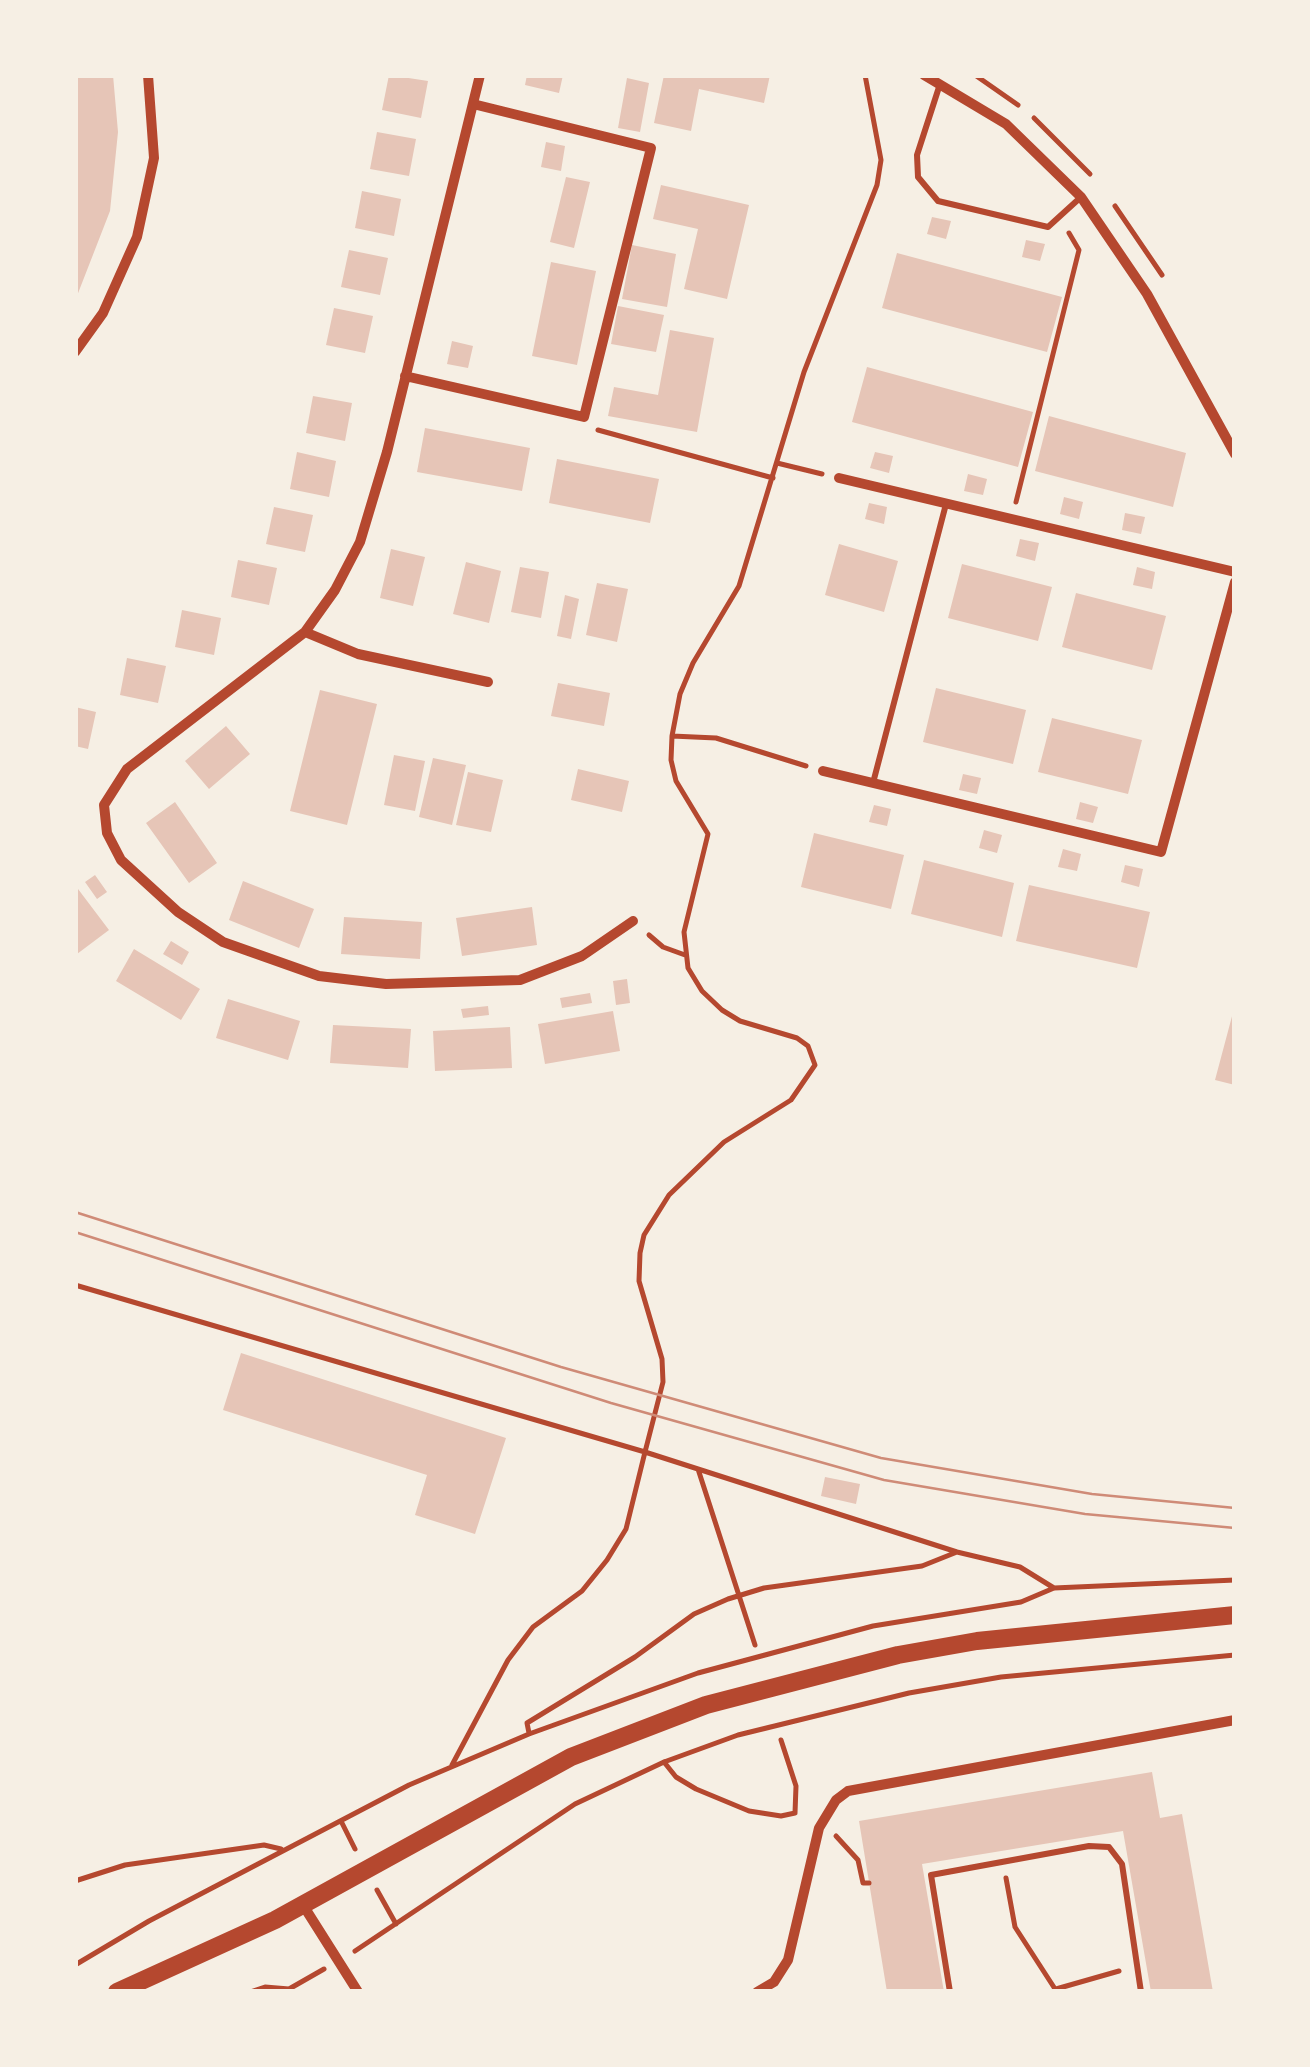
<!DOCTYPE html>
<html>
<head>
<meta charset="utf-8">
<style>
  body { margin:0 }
  #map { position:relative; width:1310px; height:2067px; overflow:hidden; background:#f6efe4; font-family:Barlow,sans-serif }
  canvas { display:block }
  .frame { position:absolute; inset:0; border:78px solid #f6efe4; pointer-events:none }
</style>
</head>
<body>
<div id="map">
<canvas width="1310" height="2067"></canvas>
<div class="frame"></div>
</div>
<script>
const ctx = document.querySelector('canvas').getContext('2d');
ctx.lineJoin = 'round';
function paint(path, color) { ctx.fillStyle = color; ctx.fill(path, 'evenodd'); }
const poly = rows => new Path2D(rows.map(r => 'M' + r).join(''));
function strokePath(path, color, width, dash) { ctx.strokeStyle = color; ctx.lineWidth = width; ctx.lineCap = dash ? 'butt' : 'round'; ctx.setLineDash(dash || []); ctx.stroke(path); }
const building = poly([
  [75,75,113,75,118,132,110,211,75,301],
  [389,75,428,81,421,118,382,110],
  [527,75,563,75,559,93,525,85],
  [664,75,770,75,764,103,699,89,691,131,654,123],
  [627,78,649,83,640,132,618,128],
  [377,132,416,139,409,176,370,169],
  [546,142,565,146,561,171,541,167],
  [566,177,590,182,574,248,550,242],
  [661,185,749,205,727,299,684,289,698,229,653,219],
  [362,191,401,199,394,236,355,228],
  [932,217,951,221,946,239,927,234],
  [1026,240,1045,244,1040,261,1022,257],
  [632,245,676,254,667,307,622,299],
  [349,250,388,258,380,295,341,287],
  [897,253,1062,297,1047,352,882,308],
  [551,262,596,271,577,365,532,356],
  [618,306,664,315,656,352,611,344],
  [334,308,373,316,365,353,326,345],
  [670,330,714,338,697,432,608,416,614,387,658,395],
  [452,341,473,346,468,368,447,364],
  [867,367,1033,412,1018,467,852,422],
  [313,396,352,403,345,441,306,433],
  [1049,416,1186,453,1173,507,1035,471],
  [425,428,530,448,522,491,417,472],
  [297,452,336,461,329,497,290,489],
  [875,452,893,456,889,473,870,468],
  [557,459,659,479,650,523,549,503],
  [968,474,987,479,983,495,964,491],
  [1064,497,1083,502,1079,519,1060,514],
  [869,503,887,507,884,524,865,519],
  [274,507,313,515,305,552,266,544],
  [1125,513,1145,517,1141,534,1122,530],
  [1020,539,1039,543,1035,561,1016,556],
  [839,544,898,561,884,612,825,595],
  [391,549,425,557,413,606,380,598],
  [238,560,277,568,269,605,231,597],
  [466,562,501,571,489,623,453,614],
  [962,564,1052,587,1038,641,948,618],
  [520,567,549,572,541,618,511,612],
  [1137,567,1155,572,1152,589,1133,585],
  [597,583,628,589,617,642,586,635],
  [1076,593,1166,616,1152,670,1062,647],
  [565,595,579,599,571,639,557,636],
  [182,610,221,618,214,655,175,647],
  [127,658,166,666,158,703,120,695],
  [558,683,610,693,604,726,551,716],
  [936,688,1026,710,1013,764,923,742],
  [320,690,377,704,347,825,290,811],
  [75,707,96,712,88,749,75,746],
  [1052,718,1142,740,1128,794,1038,772],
  [226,726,250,754,209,789,185,761],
  [394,755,425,761,415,811,384,805],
  [433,758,466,765,452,825,419,817],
  [578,769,629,781,622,812,571,800],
  [468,772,503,780,491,832,456,825],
  [963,774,981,778,977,794,959,790],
  [175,802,217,863,189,883,146,823],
  [1080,802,1098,807,1093,823,1076,819],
  [874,805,891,809,887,826,869,822],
  [984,830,1002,835,997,853,979,848],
  [814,833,904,855,891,909,801,887],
  [1063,849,1081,854,1077,871,1058,867],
  [924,860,1014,883,1002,937,911,914],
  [1125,865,1143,869,1139,887,1121,882],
  [95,875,107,892,97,899,85,882],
  [243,881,314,909,299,948,229,920],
  [75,885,109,930,77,954,75,951],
  [1029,885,1150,912,1137,968,1016,941],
  [532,907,537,945,462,956,456,918],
  [344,917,422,922,420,959,341,954],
  [171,941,189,952,182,965,163,954],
  [134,949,200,989,181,1020,116,981],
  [627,979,630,1003,616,1005,613,981],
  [590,993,592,1003,562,1008,560,998],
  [228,999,300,1021,288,1060,216,1038],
  [1235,1005,1235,1085,1215,1080],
  [488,1006,489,1015,463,1018,461,1009],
  [613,1011,620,1051,545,1064,538,1024],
  [333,1025,411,1029,408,1068,330,1063],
  [510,1027,512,1068,435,1071,433,1031],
  [241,1353,506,1438,475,1534,415,1515,427,1475,223,1410],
  [825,1477,860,1484,856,1504,821,1496],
  [1152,1772,1160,1818,1182,1814,1213,1992,1151,1992,1123,1831,922,1864,944,1992,887,1992,859,1821]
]);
const path = poly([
  [975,75,1018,105],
  [1034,118,1090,174],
  [1115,206,1162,275],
  [598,430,773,478],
  [777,463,822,474],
  [1016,502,1079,250,1069,233],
  [672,736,716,738,806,766],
  [649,935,663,947,685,955],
  [75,1285,645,1452,626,1529,607,1560,582,1591,533,1627,508,1660,452,1765],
  [698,1469,957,1552,1020,1567,1054,1588],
  [755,1645,698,1469,645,1452,663,1382,662,1359,639,1281,640,1253,644,1235,669,1195,724,1142,791,1100,815,1065,808,1046,797,1038,740,1021,722,1010,702,991,688,968,684,932,708,834,676,781,671,760,672,736,680,694,693,663,739,586,804,372,877,185,881,160,865,75],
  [529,1733,527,1723,635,1657,694,1614,728,1599,764,1588,922,1566,957,1552],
  [781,1740,796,1786,795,1813],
  [664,1762,676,1777,696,1789,749,1811,781,1816,795,1813],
  [341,1821,355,1849],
  [836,1836,858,1860,863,1883,869,1883],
  [1006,1878,1015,1927,1057,1992],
  [75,1881,125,1865,264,1845,281,1849],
  [377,1890,396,1924],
  [355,1951,575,1804,664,1762,738,1735,909,1693,1001,1677,1235,1655],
  [75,1965,149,1921,409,1785,529,1734,698,1673,873,1626,1021,1602,1054,1588,1235,1580],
  [1056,1989,1119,1971],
  [250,1992,265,1987,289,1989,324,1969]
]);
const service = poly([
  [940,84,917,155,918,177,938,201,1048,227,1081,197],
  [873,783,946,504],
  [950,1992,931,1875,1089,1846,1109,1847,1122,1864,1141,1992]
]);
const minor = poly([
  [480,75,387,452,360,542,335,590,305,632,127,769,104,805,107,833,121,860,178,912,223,942,319,976,386,984,520,980,582,956,633,921],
  [924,75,1006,124,1081,197,1147,294,1235,454],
  [75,352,103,313,137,237,154,158,148,75],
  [405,376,584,417,651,148,473,104],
  [839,478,1235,572],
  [305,632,358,654,488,682],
  [823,771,1161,852,1235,582],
  [303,1905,358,1992],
  [757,1992,774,1982,788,1960,819,1828,836,1800,848,1791,1235,1720]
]);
const tertiary = poly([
  [117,1992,275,1920,571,1757,706,1705,898,1655,977,1641,1235,1615]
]);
const tram = poly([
  [75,1212,561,1367,881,1458,1092,1494,1235,1508],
  [75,1232,611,1403,884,1480,1085,1514,1235,1528]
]);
paint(building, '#e6c5b7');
strokePath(path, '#b5482f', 5);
strokePath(service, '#b5482f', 6);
strokePath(minor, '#b5482f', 10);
strokePath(tertiary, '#b5482f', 18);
strokePath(tram, '#cf8b77', 2.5);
</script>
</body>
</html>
